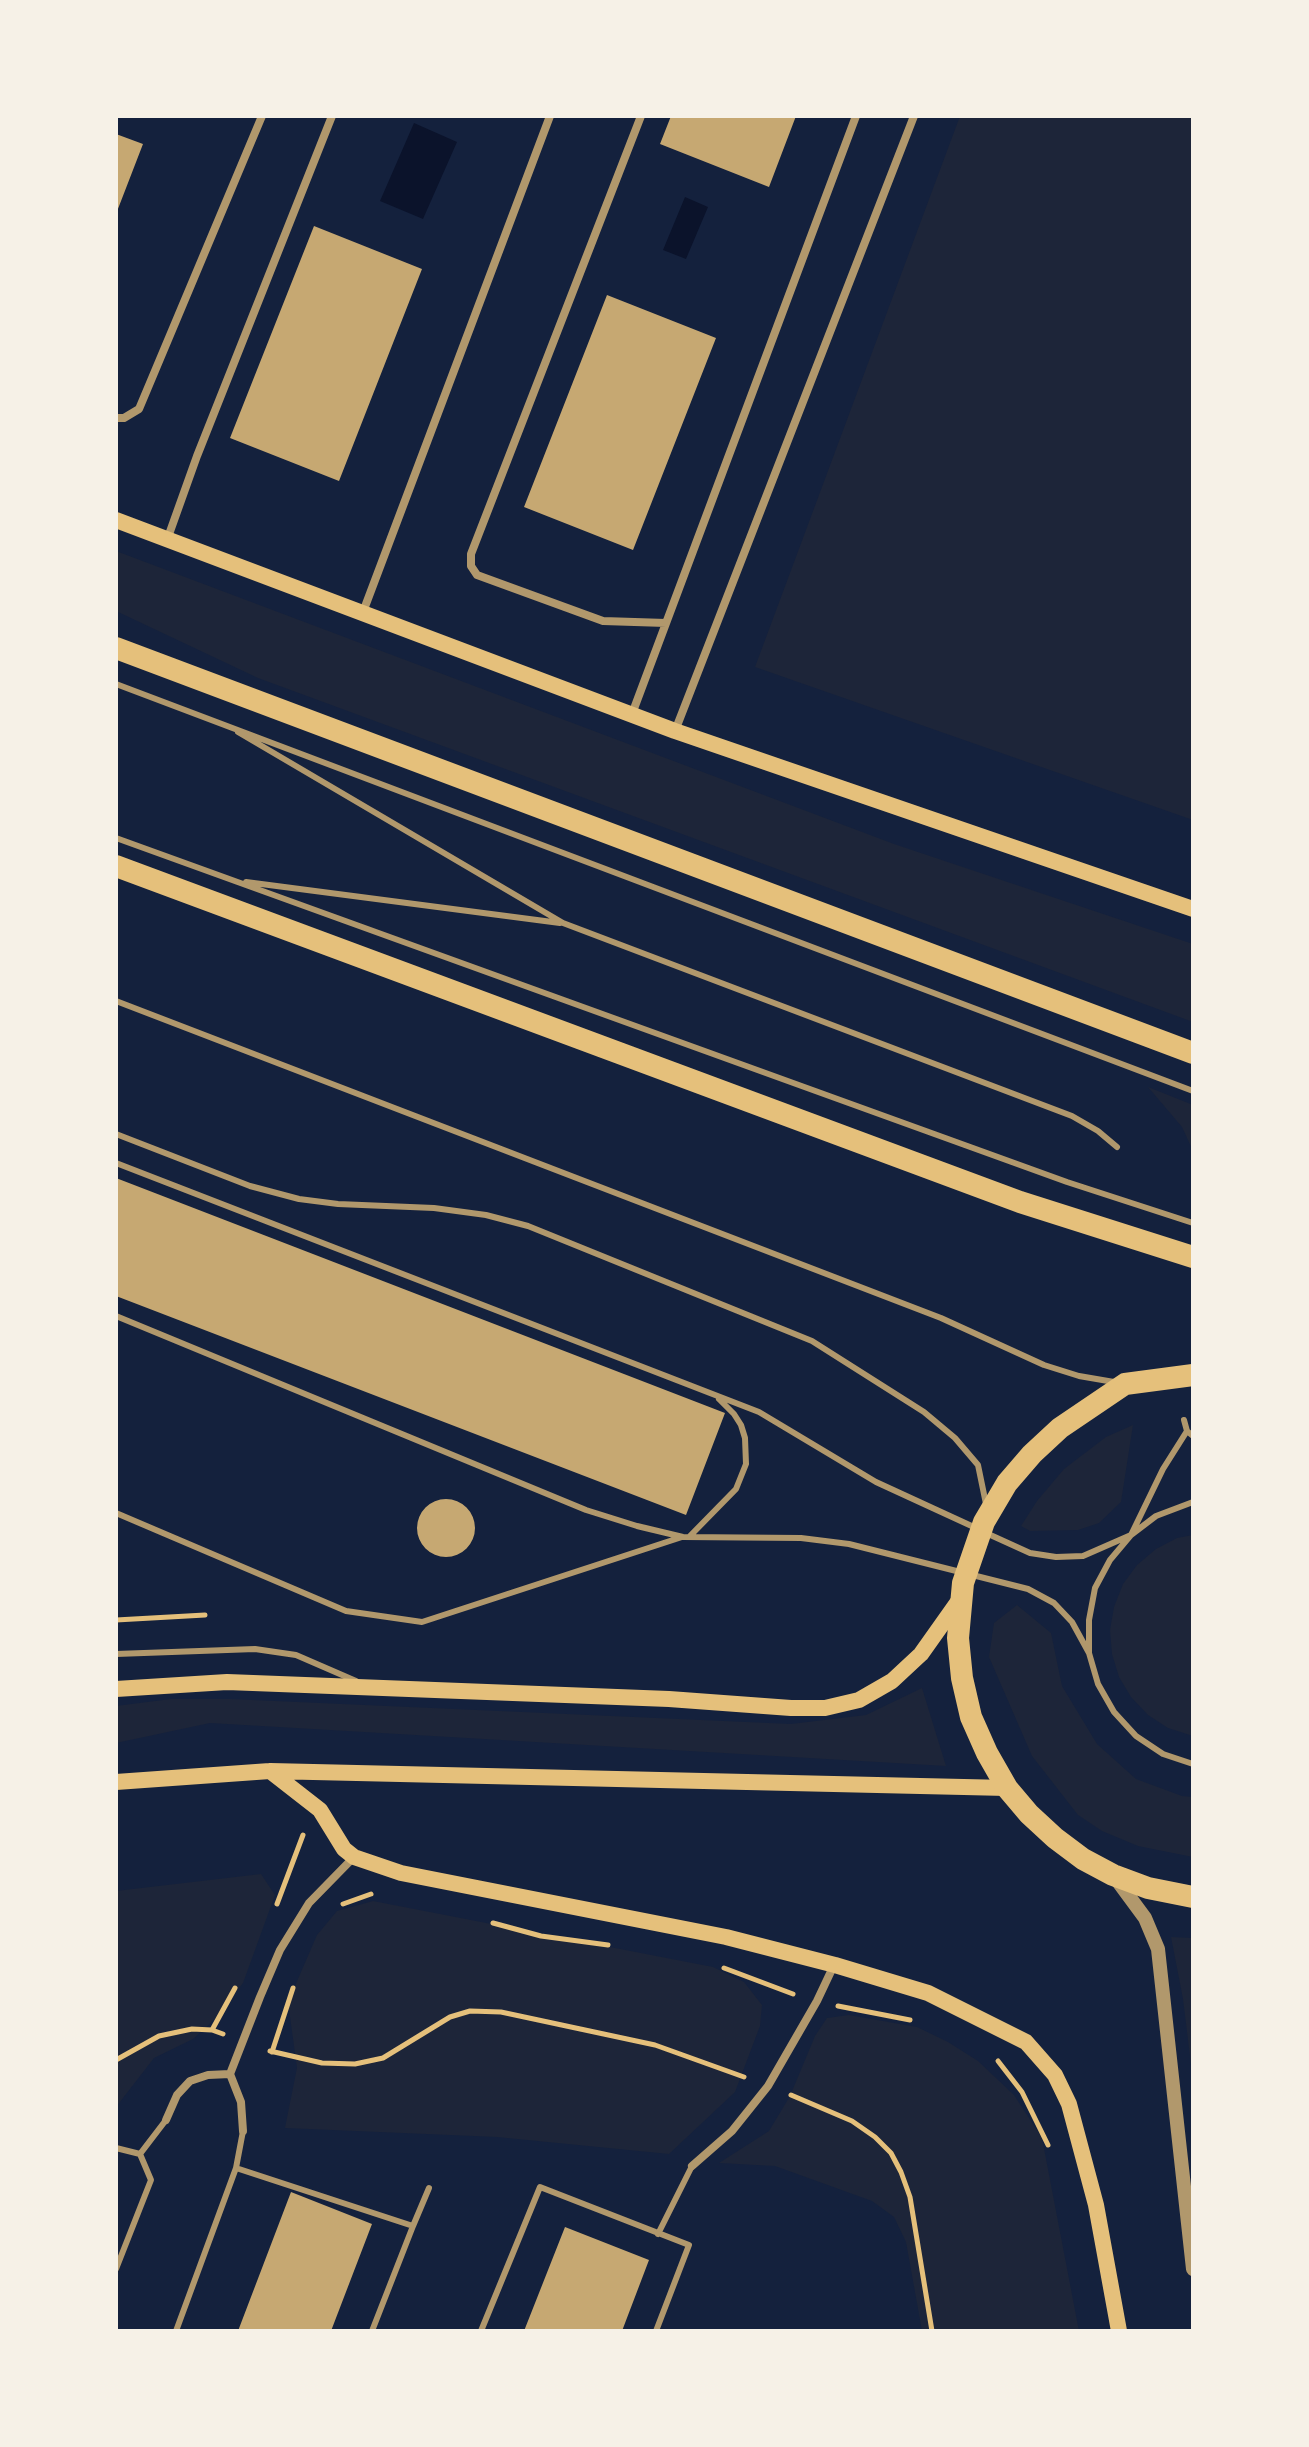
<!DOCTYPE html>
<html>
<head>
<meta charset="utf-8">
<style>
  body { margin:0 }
  #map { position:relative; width:1309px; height:2447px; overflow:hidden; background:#14213d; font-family:"Fira Sans Condensed",sans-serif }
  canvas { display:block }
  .frame { position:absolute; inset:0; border:118px solid #f6f1e7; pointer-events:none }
</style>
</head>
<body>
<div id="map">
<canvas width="1309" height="2447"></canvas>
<div class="frame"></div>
</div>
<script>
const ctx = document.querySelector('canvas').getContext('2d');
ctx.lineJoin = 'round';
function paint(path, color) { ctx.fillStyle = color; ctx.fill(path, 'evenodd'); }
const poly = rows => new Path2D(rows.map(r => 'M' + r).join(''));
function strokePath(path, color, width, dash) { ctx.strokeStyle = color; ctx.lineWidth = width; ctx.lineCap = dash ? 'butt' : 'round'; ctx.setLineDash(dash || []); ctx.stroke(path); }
const green = poly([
  [960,116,1193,116,1193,820,755,667],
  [116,551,894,844,1193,944,1193,1022,258,678,116,611],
  [1148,1087,1193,1105,1193,1151,1182,1127],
  [1133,1425,1121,1502,1099,1523,1078,1530,1030,1531,1021,1526,1037,1501,1064,1469,1106,1437],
  [1193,1535,1193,1736,1168,1728,1148,1715,1131,1697,1119,1677,1112,1654,1110,1630,1114,1607,1123,1584,1137,1565,1156,1549,1177,1538],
  [1017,1605,1051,1633,1062,1686,1097,1744,1136,1779,1182,1796,1193,1797,1193,1857,1138,1846,1102,1831,1078,1815,1032,1756,989,1657,994,1623],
  [922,1688,946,1766,210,1723,116,1743,116,1706,171,1699,230,1699,791,1724,866,1715],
  [261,1874,275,1895,243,1983,215,2019,193,2039,154,2058,116,2107,116,1891],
  [373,1901,713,1967,744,1982,762,2005,760,2026,735,2092,669,2154,497,2137,285,2128,297,2068,288,2002,317,1935,337,1911],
  [1171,1937,1193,1938,1193,2081,1183,1999],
  [849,2015,917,2027,948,2042,978,2061,1014,2095,1042,2138,1079,2331,922,2331,906,2242,894,2217,872,2201,775,2166,719,2163,769,2131,790,2096,815,2036,827,2018]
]);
const water = poly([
  [414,123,457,142,423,219,380,201],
  [685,197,708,207,686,259,663,250]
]);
const building = poly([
  [671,116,796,116,769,187,660,144],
  [116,134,143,144,116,214],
  [314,226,422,269,339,481,230,438],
  [607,295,716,338,633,550,524,507],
  [116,1178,725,1413,686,1515,116,1296],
  '417 1528a29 29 0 1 1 58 0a29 29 0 1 1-58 0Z',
  [291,2192,372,2224,331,2331,238,2331],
  [565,2227,649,2260,622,2331,524,2331]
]);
const path = poly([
  [116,1620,205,1615],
  [277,1904,303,1835],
  [343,1904,371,1894],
  [493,1923,541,1936,608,1945],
  [724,1968,793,1994],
  [838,2006,910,2020],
  [212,2030,235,1988],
  [270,2051,322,2063,355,2064,383,2058,450,2017,470,2011,501,2012,655,2045,744,2077],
  [272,2052,293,1988],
  [116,2060,159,2036,192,2029,212,2030,223,2034],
  [998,2061,1022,2092,1048,2145],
  [791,2095,852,2121,875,2137,891,2153,901,2172,910,2197,932,2331]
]);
const service = poly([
  [116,684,1193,1091],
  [238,732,563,923,1072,1116,1098,1131,1117,1147],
  [116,838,1067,1182,1193,1223],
  [246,882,560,923],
  [116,1001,941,1318,1044,1365,1079,1376,1114,1382],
  [116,1134,250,1186,299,1199,338,1204,434,1208,486,1215,528,1226,812,1341,924,1412,955,1438,978,1465,986,1504],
  [116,1163,759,1412,876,1482,976,1528],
  [116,1316,586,1510,637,1526,683,1537,801,1538,849,1544,1028,1589,1054,1603,1072,1622,1089,1653],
  [1184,1420,1187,1431,1193,1436],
  [1193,1502,1156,1516,1131,1535,1110,1560,1095,1588,1089,1620,1089,1653,1098,1684,1114,1712,1136,1736,1163,1754,1193,1764],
  [116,1513,346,1611,422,1622,682,1537],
  [986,1533,1030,1553,1056,1557,1083,1556,1131,1535,1163,1469,1187,1431],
  [689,1537,736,1489,746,1464,745,1438,741,1425,734,1414,719,1399],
  [116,1654,255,1649,296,1655,356,1681],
  [116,2148,140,2154],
  [236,2168,413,2226,372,2331],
  [413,2226,429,2188],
  [658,2234,692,2166],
  [116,2269,151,2180,140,2154,166,2120],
  [176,2331,236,2168,243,2131],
  [481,2331,540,2187,689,2245,656,2331]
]);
const minor = poly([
  [641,116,471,554,471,566,477,575,603,621,666,623],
  [116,418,124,418,139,409,262,116],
  [167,540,197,456,332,116],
  [363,612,550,116],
  [632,714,856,116],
  [675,731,914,116],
  [166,2120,177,2095,190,2081,208,2075,230,2074],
  [243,2131,241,2102,230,2074,260,1997,280,1950,309,1903,354,1857],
  [692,2166,732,2131,768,2086,817,2001,834,1965]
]);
const tertiary = poly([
  [1114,1876,1145,1918,1158,1949,1193,2269]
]);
const secondary = poly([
  [116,520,675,731,1193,909],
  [116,1689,227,1682,669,1699,791,1708,825,1708,859,1700,892,1681,921,1654,960,1599],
  [270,1771,320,1810,344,1849,354,1857,401,1873,726,1937,835,1965,928,1993,1026,2042,1055,2075,1069,2104,1096,2205,1119,2331],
  [116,1782,270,1771,1007,1788]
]);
const trunk = poly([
  [116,648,1193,1053],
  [116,866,1020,1202,1193,1257],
  [1193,1375,1125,1384,1060,1428,1032,1454,1007,1483,984,1522,963,1583,958,1638,962,1678,971,1717,987,1753,1007,1788,1029,1814,1055,1838,1083,1859,1113,1875,1148,1888,1193,1897]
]);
paint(green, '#1d2539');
paint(water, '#0b132b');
paint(building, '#c6a872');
strokePath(path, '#e5c07b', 5);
strokePath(service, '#b1986c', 6);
strokePath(minor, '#b1986c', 8);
strokePath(tertiary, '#b1986c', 14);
strokePath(secondary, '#e5c07b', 16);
strokePath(trunk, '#e5c07b', 22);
</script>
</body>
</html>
